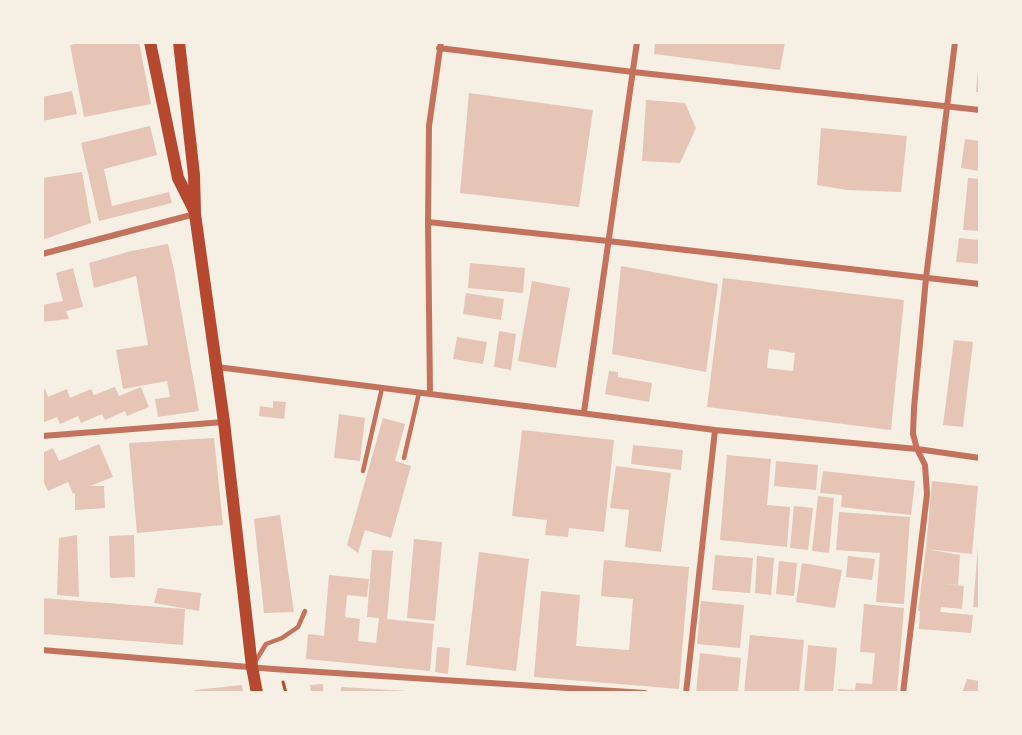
<!DOCTYPE html>
<html>
<head>
<meta charset="utf-8">
<style>
  body { margin:0 }
  #map { position:relative; width:1022px; height:735px; overflow:hidden; background:#f6efe4; font-family:Montserrat,sans-serif }
  canvas { display:block }
  .frame { position:absolute; inset:0; border:44px solid #f6efe4; pointer-events:none }
</style>
</head>
<body>
<div id="map">
<canvas width="1022" height="735"></canvas>
<div class="frame"></div>
</div>
<script>
const ctx = document.querySelector('canvas').getContext('2d');
ctx.lineJoin = 'round';
function paint(path, color) { ctx.fillStyle = color; ctx.fill(path, 'evenodd'); }
const poly = rows => new Path2D(rows.map(r => 'M' + r).join(''));
function strokePath(path, color, width, dash) { ctx.strokeStyle = color; ctx.lineWidth = width; ctx.lineCap = dash ? 'butt' : 'round'; ctx.setLineDash(dash || []); ctx.stroke(path); }
const building = poly([
  [85,42,139,42,151,104,84,117,70,45],
  [655,42,785,42,780,70,654,54],
  [978,70,980,70,980,92,976,92],
  [72,91,77,114,42,121,42,97],
  [469,93,593,110,579,207,460,193],
  [646,100,685,103,696,128,680,163,642,161],
  [150,126,157,155,104,169,112,206,169,192,172,203,99,221,81,143],
  [821,128,907,136,901,192,847,190,817,185],
  [965,139,980,141,980,171,961,168],
  [82,172,91,223,42,240,42,178],
  [968,178,980,179,980,231,963,230],
  [959,238,980,240,980,264,956,262],
  [168,244,174,270,199,411,158,417,155,399,170,397,167,381,123,389,116,350,148,345,136,276,94,288,89,263,131,251],
  [470,263,525,268,523,293,468,288],
  [621,266,718,284,706,372,612,354],
  [73,268,83,307,66,311,69,319,42,322,42,305,63,301,56,273],
  [723,278,904,300,891,430,707,407],
  [769,349,795,353,793,371,767,368],
  [532,281,570,288,556,368,518,361],
  [466,293,504,299,501,320,463,314],
  [499,331,516,334,511,370,494,367],
  [457,337,487,342,483,364,453,359],
  [954,340,973,342,963,427,943,425],
  [609,371,618,372,618,377,652,383,649,402,605,394],
  [115,387,119,396,141,387,149,407,127,416,125,411,105,420,102,414,81,423,78,416,60,424,57,417,42,423,42,390,45,389,48,397,67,389,70,398,91,389,94,395],
  [273,401,286,402,284,419,259,416,260,406,273,408],
  [339,414,365,418,360,461,334,458],
  [383,418,405,424,395,461,411,466,391,538,365,530,358,553,347,545],
  [522,430,614,440,604,532,569,528,568,537,545,535,547,520,512,516],
  [214,438,223,525,137,533,129,443],
  [99,444,113,477,90,486,104,486,105,508,75,510,75,493,73,494,68,482,48,491,44,483,42,484,42,453,53,448,59,461],
  [633,445,683,450,681,470,631,464],
  [727,455,771,459,767,505,790,507,787,547,720,540],
  [776,461,818,465,816,490,774,486],
  [616,466,671,473,661,552,625,547,629,510,610,508],
  [823,471,915,481,911,515,841,507,842,495,820,493],
  [932,481,978,486,972,554,926,549],
  [818,496,834,498,829,553,812,551],
  [794,506,813,508,808,550,790,548],
  [839,512,910,517,904,604,876,602,880,553,836,550],
  [280,515,294,612,264,613,254,519],
  [77,535,79,597,57,595,59,538],
  [134,535,135,577,110,578,109,536],
  [414,539,442,542,435,621,407,618],
  [978,547,980,547,980,608,973,607],
  [926,549,960,555,958,585,944,584,964,586,962,609,941,607,940,612,973,615,971,633,919,629,920,611,918,611],
  [372,550,393,551,387,619,434,624,430,671,306,659,308,634,324,636,329,575,369,579,367,597,347,595,345,617,360,619,358,641,376,643,379,618,367,617],
  [479,552,529,559,516,671,466,665],
  [715,555,753,558,750,593,712,590],
  [757,556,774,558,771,595,755,593],
  [848,556,875,559,872,580,846,577],
  [604,560,689,567,679,689,534,677,541,591,580,595,576,646,629,650,633,599,601,596],
  [779,561,797,563,794,596,776,594],
  [802,563,842,570,835,608,796,602],
  [158,588,201,593,199,611,154,603],
  [42,598,185,609,183,645,42,634],
  [701,601,744,605,740,648,697,644],
  [864,604,904,608,897,693,838,693,838,689,855,690,856,683,872,684,875,653,860,652],
  [750,635,804,640,799,693,744,693],
  [808,645,837,648,833,693,804,693],
  [437,647,450,648,448,674,435,672],
  [700,653,741,658,738,693,696,692],
  [967,679,980,681,980,693,962,693],
  [323,684,323,693,311,693,310,685],
  [242,685,243,693,195,693,195,690],
  [341,687,409,691,409,693,341,693]
]);
const path = poly([
  [283,682,286,693]
]);
const service = poly([
  [404,458,419,393],
  [363,471,382,388],
  [255,662,266,644,282,638,298,627,305,611]
]);
const minor = poly([
  [439,48,633,72,980,110],
  [428,222,608,241,980,284],
  [42,254,195,214],
  [217,367,715,430,917,449,980,458],
  [430,394,428,222,429,126,441,42],
  [584,412,637,42],
  [42,436,224,422],
  [42,650,273,669,645,693],
  [686,693,715,430],
  [903,693,927,494,925,465,917,449,913,434,914,408,926,278,955,42]
]);
const secondary = poly([
  [150,42,178,178,194,210],
  [179,42,194,175,195,214,224,422,252,667,257,693]
]);
paint(building, '#e6c5b7');
strokePath(path, '#b5482f', 3);
strokePath(service, '#c5725c', 4.5);
strokePath(minor, '#c5725c', 6);
strokePath(secondary, '#b5482f', 12);
</script>
</body>
</html>
